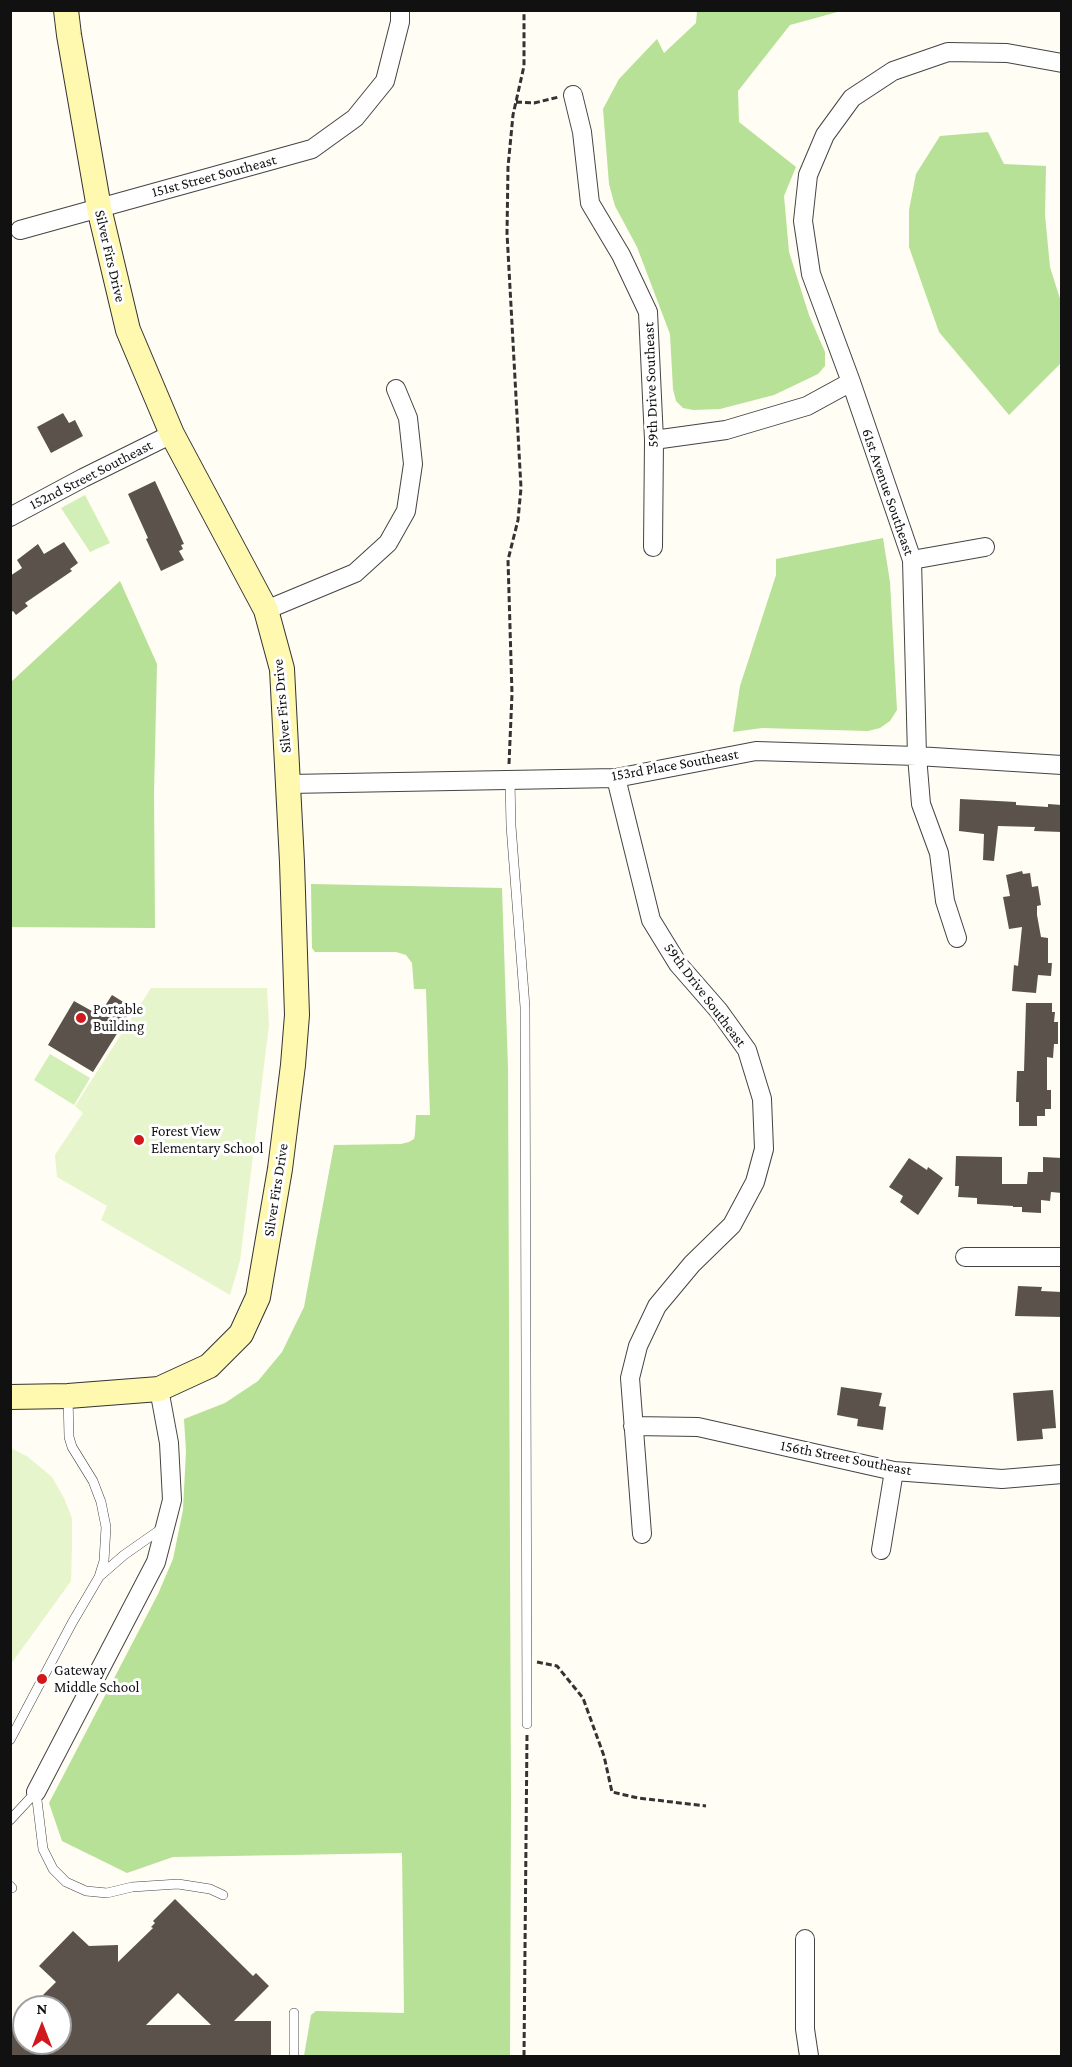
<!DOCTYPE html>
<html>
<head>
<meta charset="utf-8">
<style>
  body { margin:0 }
  #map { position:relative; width:1072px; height:2067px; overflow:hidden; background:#fffdf4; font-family:"Crimson Pro",serif }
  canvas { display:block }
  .frame { position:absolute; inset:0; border:12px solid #111; pointer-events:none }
  .north { position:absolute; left:12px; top:1995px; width:60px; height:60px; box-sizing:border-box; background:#fff; border:2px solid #a0a0a0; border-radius:50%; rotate:0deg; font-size:16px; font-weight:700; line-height:24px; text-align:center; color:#111 }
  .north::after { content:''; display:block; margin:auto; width:21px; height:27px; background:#d1181d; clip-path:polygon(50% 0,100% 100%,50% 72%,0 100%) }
</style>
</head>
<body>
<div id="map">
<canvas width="1072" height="2067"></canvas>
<div class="frame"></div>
<div class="north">N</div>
</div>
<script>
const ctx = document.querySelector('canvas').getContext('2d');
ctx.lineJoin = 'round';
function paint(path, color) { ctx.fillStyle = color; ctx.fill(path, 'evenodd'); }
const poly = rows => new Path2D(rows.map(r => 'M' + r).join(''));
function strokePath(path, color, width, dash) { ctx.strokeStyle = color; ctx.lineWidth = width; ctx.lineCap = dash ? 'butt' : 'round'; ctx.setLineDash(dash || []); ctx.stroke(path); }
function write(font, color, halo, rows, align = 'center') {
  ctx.font = font + ' "Crimson Pro",serif'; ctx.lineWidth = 6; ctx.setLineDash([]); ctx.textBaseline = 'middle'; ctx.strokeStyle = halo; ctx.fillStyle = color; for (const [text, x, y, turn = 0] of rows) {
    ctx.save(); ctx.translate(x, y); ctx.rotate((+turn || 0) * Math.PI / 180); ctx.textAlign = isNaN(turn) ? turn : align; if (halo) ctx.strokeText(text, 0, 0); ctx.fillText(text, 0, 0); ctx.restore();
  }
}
const green = poly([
  [85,495,110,543,90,552,61,508],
  [50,1054,90,1078,74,1105,34,1080]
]);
const forest = poly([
  [697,11,841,11,790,25,738,91,739,122,796,167,784,196,789,252,809,315,825,352,825,366,818,374,774,395,720,409,693,410,683,408,676,401,673,389,670,334,637,247,615,206,609,184,603,109,619,79,657,39,664,53,696,23],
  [988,132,1004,164,1046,166,1045,215,1050,267,1061,302,1061,363,1009,415,939,332,909,247,909,210,916,174,940,136],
  [883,538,890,582,897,710,890,721,880,728,868,731,762,728,733,732,740,686,776,575,776,559],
  [120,581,157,664,154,793,155,928,11,927,11,682],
  [311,884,502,888,508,1069,511,1802,510,2056,304,2056,311,2015,316,2011,404,2013,402,1853,173,1857,127,1873,62,1841,49,1803,158,1594,173,1559,183,1510,186,1451,184,1419,225,1403,258,1381,282,1352,304,1307,334,1145,401,1144,409,1142,414,1139,415,1134,416,1115,430,1115,426,989,414,989,412,963,406,955,396,952,315,952,312,948]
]);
const pitch = poly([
  [151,988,267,988,269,1025,240,1261,230,1295,101,1220,107,1206,57,1177,55,1155,83,1113,75,1106],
  [11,1448,28,1457,52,1477,64,1498,72,1518,72,1544,71,1581,11,1664]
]);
const building = poly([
  [63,413,69,423,75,420,83,436,51,453,37,427],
  [155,481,184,544,181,545,183,549,179,551,184,560,161,571,146,539,148,538,128,494],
  [64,542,78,563,70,569,72,571,25,603,28,606,16,615,13,611,10,613,10,576,22,568,17,560,38,544,44,554],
  [960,799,1016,802,1016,805,1048,807,1048,804,1062,805,1062,832,1034,831,1035,827,998,826,994,861,983,860,984,834,959,831],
  [1022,871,1023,874,1030,873,1032,887,1038,886,1041,905,1037,906,1037,915,1041,937,1048,938,1048,963,1052,963,1051,976,1038,975,1036,993,1012,991,1014,965,1018,966,1022,927,1009,929,1003,897,1010,896,1006,875],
  [112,995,133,1008,93,1072,48,1045,74,1001,99,1015],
  [1026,1003,1052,1003,1052,1012,1055,1012,1054,1022,1058,1022,1058,1044,1054,1044,1053,1058,1047,1057,1047,1090,1051,1090,1051,1109,1045,1109,1045,1116,1037,1116,1037,1126,1019,1126,1019,1102,1016,1102,1017,1071,1024,1071],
  [956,1156,1002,1157,1002,1184,1027,1184,1028,1172,1043,1172,1043,1157,1062,1158,1062,1193,1051,1192,1050,1201,1041,1200,1041,1213,1022,1212,1022,1207,1013,1207,1013,1206,977,1204,977,1198,958,1197,959,1186,955,1186],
  [909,1158,927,1170,928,1167,943,1178,918,1215,900,1202,903,1196,889,1187],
  [1018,1286,1042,1287,1041,1291,1062,1292,1062,1317,1015,1316],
  [841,1387,882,1393,879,1406,886,1407,883,1430,857,1426,858,1419,837,1415],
  [1053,1390,1056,1428,1042,1429,1043,1439,1017,1441,1013,1393],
  [175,1899,253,1976,256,1973,269,1986,234,2021,271,2021,271,2056,10,2056,10,2028,24,2014,24,2043,60,2043,60,2007,31,2007,56,1982,39,1966,73,1931,89,1946,118,1945,118,1962,153,1928,151,1927,155,1923,153,1921],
  [178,1993,207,2021,211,2025,146,2025]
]);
const path = poly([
  [516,102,534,103,559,97],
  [509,764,512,694,508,560,518,520,521,488,507,233,508,167,513,115,524,66,524,10],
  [537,1662,557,1666,583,1698,604,1756,612,1792,638,1798,706,1806],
  [524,2056,527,1735]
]);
const lane = poly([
  [510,781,511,826,525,1007,527,1724],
  [101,1575,124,1555,164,1527],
  [10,1740,72,1623,99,1577,104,1561,106,1527,101,1502,93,1481,72,1447,69,1437,68,1396],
  [36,1792,43,1849,53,1869,66,1882,86,1891,107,1893,132,1887,178,1884,210,1889,223,1895],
  [10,1820,36,1792],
  [10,1886,12,1888],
  [294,2056,294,2013]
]);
const street = poly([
  [573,95,582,132,590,203,621,255,648,312,654,440,653,547],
  [20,230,312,149,355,118,385,81,400,22,400,10],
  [654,440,726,430,807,406,851,382],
  [10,517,83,478,172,434],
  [912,560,985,547],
  [266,610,355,573,388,543,406,511,413,464,408,418,396,389],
  [616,778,651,920,678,964,719,1011,747,1050,762,1099,764,1149,755,1182,732,1225,692,1264,657,1306,638,1346,630,1378,642,1534],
  [289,784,616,778,756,751,917,756,1062,765],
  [957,938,945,901,939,853,921,804,917,756,912,560,851,382,811,274,803,221,808,175,825,135,852,98,893,71,948,52,1007,53,1062,63],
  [965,1257,1062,1257],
  [633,1426,698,1427,894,1471,1002,1479,1062,1474],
  [881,1550,894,1471],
  [36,1792,156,1562,172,1500,169,1443,159,1389],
  [805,1939,805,2029,809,2056]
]);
const secondary = poly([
  [10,1397,68,1396,159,1389,209,1366,241,1334,258,1297,280,1169,293,1065,297,1015,292,862,282,669,266,610,172,434,128,330,99,208,69,35,66,10]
]);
const markers = [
  [81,1018,6,"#d1181d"],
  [139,1140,6,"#d1181d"],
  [42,1679,6,"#d1181d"]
];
const streetNames = [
  ["151st Street Southeast",214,176,-15],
  ["Silver Firs Drive",110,256,77],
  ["59th Drive Southeast",651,385,-92],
  ["152nd Street Southeast",91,475,-27],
  ["61st Avenue Southeast",888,492,71],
  ["Silver Firs Drive",282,706,-95],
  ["153rd Place Southeast",675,765,-10],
  ["59th Drive Southeast",705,995,53],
  ["Silver Firs Drive",276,1190,-81],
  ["156th Street Southeast",846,1458,11]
];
const poiNames = [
  ["Portable",93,1009],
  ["Building",93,1026],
  ["Forest View",151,1131],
  ["Elementary School",151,1148],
  ["Gateway",54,1670],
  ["Middle School",54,1687]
];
paint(green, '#d3efb8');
paint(forest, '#b6e196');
paint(pitch, '#e6f5cb');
paint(building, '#5b524b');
strokePath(lane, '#444', 10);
strokePath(street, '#444', 20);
strokePath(secondary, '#333', 26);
strokePath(path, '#333', 3, [6, 3]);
strokePath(lane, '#fff', 9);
strokePath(street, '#fff', 18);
strokePath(secondary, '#fff8af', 24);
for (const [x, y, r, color] of markers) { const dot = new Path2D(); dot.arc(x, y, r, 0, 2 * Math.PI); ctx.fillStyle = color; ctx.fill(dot); strokePath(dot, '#fff', 2); }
write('15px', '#111', '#fff', streetNames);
write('15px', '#111', '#fff', poiNames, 'left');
</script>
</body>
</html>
